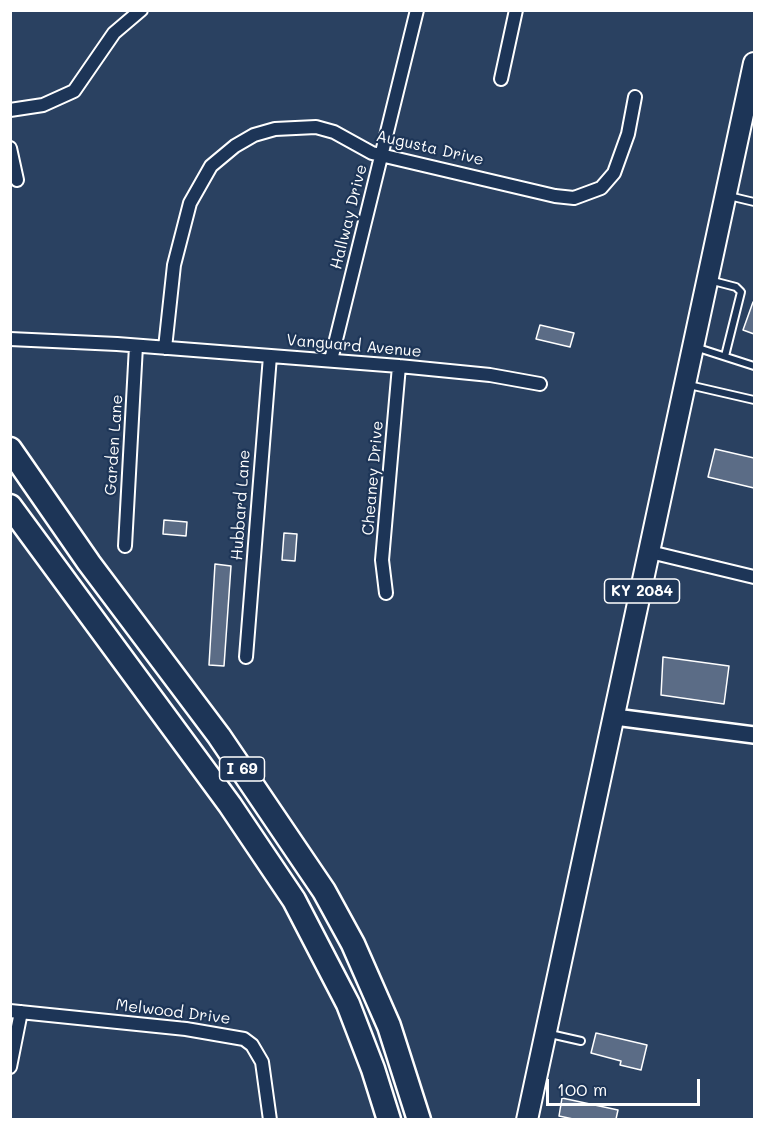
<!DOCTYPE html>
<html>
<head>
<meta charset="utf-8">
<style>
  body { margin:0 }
  #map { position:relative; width:765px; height:1130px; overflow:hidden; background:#2a4161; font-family:Mali,sans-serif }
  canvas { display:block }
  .frame { position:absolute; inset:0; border:12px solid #fff; pointer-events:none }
  .scale { position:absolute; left:546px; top:1079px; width:154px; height:27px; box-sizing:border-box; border:3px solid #fff; border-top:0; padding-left:8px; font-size:18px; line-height:21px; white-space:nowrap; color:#fff; -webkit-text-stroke:4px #1d3557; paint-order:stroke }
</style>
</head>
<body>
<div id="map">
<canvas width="765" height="1130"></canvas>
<div class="frame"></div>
<div class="scale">100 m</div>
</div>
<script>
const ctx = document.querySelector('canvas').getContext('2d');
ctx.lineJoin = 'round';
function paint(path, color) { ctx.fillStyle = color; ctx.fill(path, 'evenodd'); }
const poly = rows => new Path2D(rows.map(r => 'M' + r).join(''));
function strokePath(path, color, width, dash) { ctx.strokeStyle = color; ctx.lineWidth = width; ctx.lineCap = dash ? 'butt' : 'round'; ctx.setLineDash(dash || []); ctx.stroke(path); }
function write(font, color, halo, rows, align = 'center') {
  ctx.font = font + ' Mali,sans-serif'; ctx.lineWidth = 4.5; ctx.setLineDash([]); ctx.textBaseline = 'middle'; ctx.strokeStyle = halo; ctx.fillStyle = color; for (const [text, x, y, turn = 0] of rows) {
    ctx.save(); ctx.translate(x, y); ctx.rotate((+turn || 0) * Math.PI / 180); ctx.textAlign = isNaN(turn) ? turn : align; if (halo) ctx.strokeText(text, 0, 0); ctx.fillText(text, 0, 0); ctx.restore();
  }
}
const building = poly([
  [753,302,754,302,754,334,743,330,753,302],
  [540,325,574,333,570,347,536,339,540,325],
  [715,449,754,458,754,488,708,477,715,449],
  [164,520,187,522,186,536,163,534,164,520],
  [284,533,297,534,295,561,282,560,284,533],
  [215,564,231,566,224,666,209,665,215,564],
  [663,657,729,666,724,704,661,695,663,657],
  [596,1033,647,1045,641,1070,620,1065,621,1061,591,1053,596,1033],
  [562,1098,618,1110,616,1119,573,1119,559,1116,562,1098]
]);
const service = poly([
  [729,196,754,202],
  [709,280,736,287,741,292,725,356],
  [695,347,754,366],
  [689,385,754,400],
  [550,1034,581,1041]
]);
const minor = poly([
  [501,79,516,10],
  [10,110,43,105,74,91,114,33,141,10],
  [10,148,17,180],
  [10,339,117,344,399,366,490,375,540,384],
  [165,348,174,265,190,203,211,166,235,146,254,135,275,129,316,127,334,132,372,153,555,196,574,198,601,188,614,173,628,134,635,97],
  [331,360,417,10],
  [125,546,136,346],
  [650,552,754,577],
  [386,593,382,560,399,366],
  [246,657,270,356],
  [10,1011,186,1029,244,1039,252,1045,262,1062,270,1120],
  [10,1067,21,1012]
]);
const tertiary = poly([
  [615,717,754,735]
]);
const primary = poly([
  [527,1120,754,63]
]);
const motorway = poly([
  [10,449,89,563,219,736,324,891,353,944,389,1026,419,1120],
  [10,506,230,805,294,900,348,1004,373,1069,389,1120]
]);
const shields = [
  [642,591,75],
  [242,769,45]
];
const shieldNames = [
  ["KY 2084",642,591],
  ["I 69",242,769]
];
const streetNames = [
  ["Augusta Drive",430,148,13],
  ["Hallway Drive",349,217,-76],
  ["Vanguard Avenue",354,346,5],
  ["Garden Lane",114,445,-86],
  ["Cheaney Drive",373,478,-85],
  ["Hubbard Lane",241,505,-86],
  ["Melwood Drive",173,1012,7]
];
paint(building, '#5b6c86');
strokePath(building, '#fff', 1.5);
strokePath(service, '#fff', 10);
strokePath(minor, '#fff', 16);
strokePath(tertiary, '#fff', 20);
strokePath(primary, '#fff', 24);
strokePath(motorway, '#fff', 27);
strokePath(service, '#1d3557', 6);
strokePath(minor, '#1d3557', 12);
strokePath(tertiary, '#1d3557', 15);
strokePath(primary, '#1d3557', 20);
strokePath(motorway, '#1d3557', 22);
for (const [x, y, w] of shields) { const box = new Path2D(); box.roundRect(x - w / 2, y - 12, w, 24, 4.5); ctx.fillStyle = '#1d3557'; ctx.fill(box); strokePath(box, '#fff', 1.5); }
write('bold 15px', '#fff', null, shieldNames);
write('16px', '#fff', '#1d3557', streetNames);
</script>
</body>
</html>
